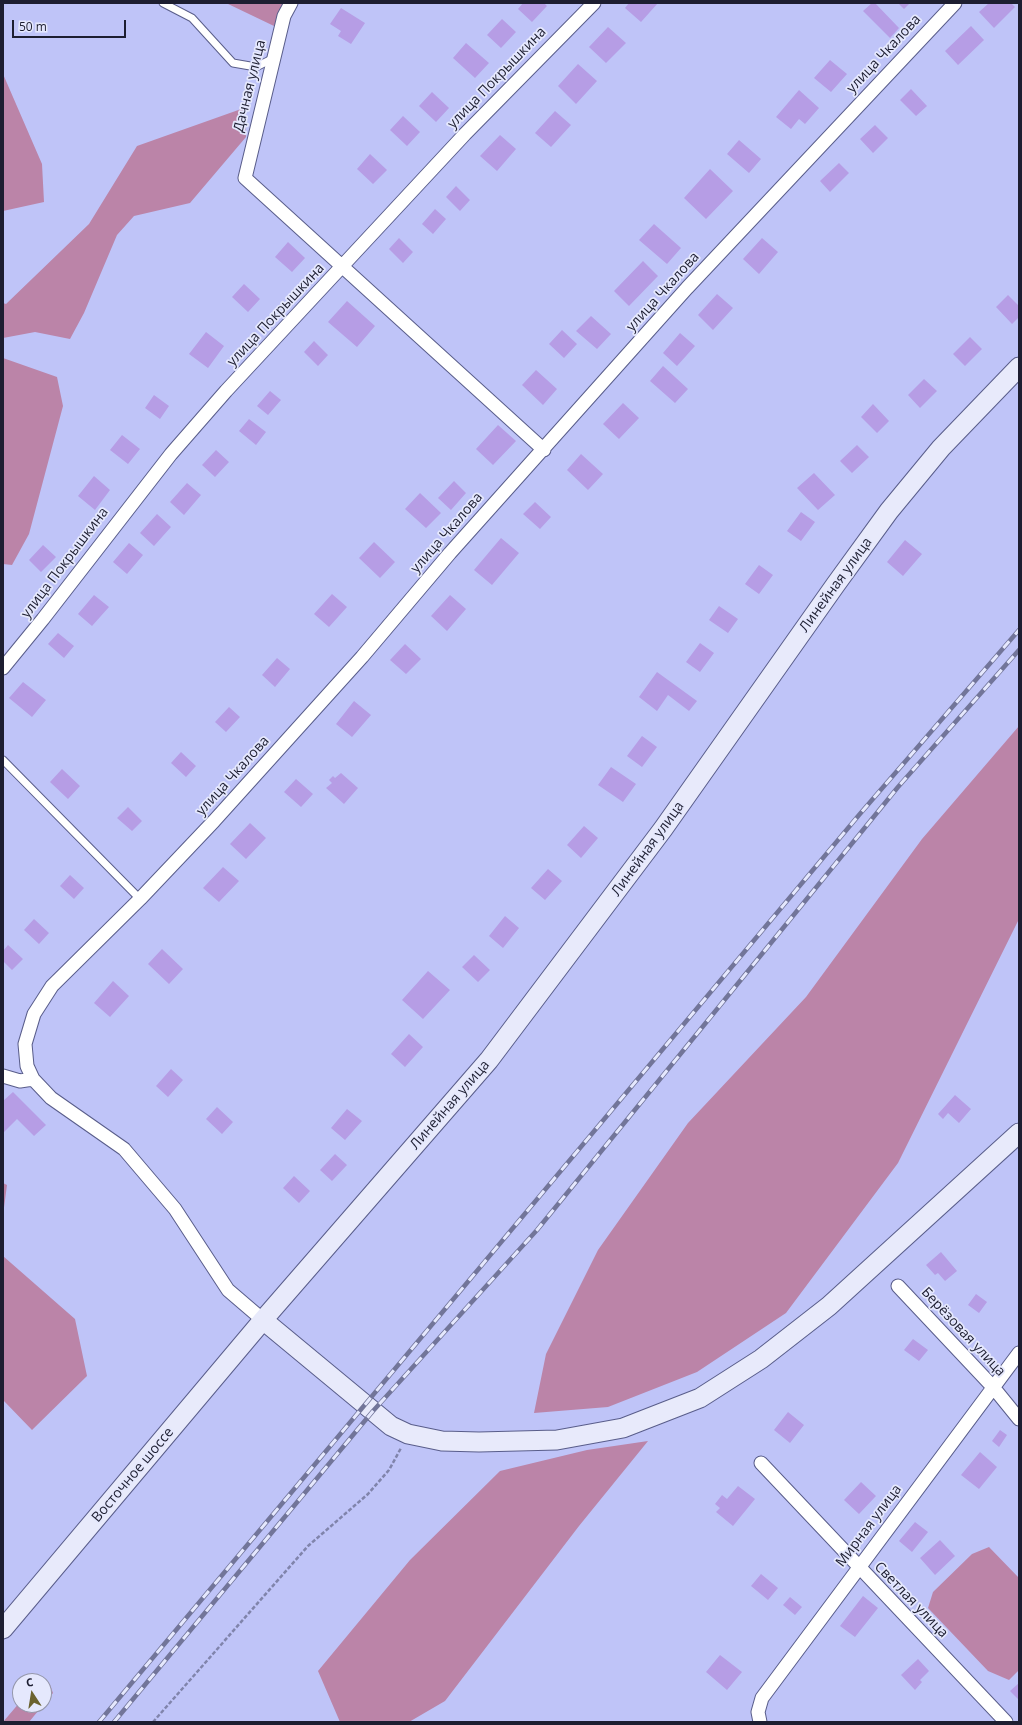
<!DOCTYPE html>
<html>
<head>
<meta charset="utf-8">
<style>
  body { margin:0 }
  #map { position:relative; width:1022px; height:1725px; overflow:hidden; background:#bfc4f8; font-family:"Open Sans",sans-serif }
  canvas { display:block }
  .frame { position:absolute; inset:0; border:4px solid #1d1e31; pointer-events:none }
  .north { position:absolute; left:12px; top:1673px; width:40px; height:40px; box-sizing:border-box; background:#e5e8fd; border:1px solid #9597ab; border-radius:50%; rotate:348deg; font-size:11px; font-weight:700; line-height:16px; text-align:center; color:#1d1e31 }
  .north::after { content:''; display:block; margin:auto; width:14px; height:18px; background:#6b622f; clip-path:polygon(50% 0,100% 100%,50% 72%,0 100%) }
  .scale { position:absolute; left:12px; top:20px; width:114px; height:18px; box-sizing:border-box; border:2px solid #1d1e31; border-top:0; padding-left:5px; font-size:12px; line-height:14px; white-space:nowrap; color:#1d1e31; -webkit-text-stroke:3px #e5e8fd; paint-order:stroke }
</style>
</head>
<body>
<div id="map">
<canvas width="1022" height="1725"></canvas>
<div class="frame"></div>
<div class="north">С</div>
<div class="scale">50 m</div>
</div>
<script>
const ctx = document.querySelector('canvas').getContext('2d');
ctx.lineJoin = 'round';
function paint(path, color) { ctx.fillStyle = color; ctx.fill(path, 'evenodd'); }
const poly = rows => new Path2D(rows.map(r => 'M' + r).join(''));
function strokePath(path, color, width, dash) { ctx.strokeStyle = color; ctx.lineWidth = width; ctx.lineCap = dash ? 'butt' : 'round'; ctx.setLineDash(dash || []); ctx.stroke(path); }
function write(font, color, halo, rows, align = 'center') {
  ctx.font = font + ' "Open Sans",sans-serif'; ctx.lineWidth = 3.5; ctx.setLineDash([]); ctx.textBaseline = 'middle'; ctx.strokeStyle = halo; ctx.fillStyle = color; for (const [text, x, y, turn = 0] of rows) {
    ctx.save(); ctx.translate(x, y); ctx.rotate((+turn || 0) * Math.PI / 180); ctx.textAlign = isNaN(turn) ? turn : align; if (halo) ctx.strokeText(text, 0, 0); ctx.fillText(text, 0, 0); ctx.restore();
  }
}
const green = poly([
  [226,3,283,3,274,26],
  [3,74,42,164,44,202,3,211],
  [244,108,246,137,190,203,134,216,117,235,84,313,70,339,35,332,3,338,3,303,6,304,89,224,137,146],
  [3,358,57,377,63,406,29,534,12,565,3,564],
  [1019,726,1019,919,898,1163,786,1313,697,1372,608,1407,534,1413,546,1354,598,1250,688,1123,806,997,922,839],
  [3,1183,7,1185,3,1215],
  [3,1256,75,1319,87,1376,32,1430,3,1400],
  [648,1441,579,1526,445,1701,409,1722,340,1722,318,1671,410,1560,500,1471,587,1450],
  [989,1547,1019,1578,1019,1670,1009,1680,988,1671,928,1608,933,1592,972,1554],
  [41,1677,50,1685,53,1693,44,1704,44,1681,38,1681],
  [20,1702,20,1705,43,1705,29,1722,3,1722]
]);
const building = poly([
  [523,3,544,3,547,6,532,22,518,9],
  [629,3,658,3,641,22,625,8],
  [872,3,875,3,899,28,890,38,863,11],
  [898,3,910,3,904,9],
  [989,3,1011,3,1015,7,994,28,979,12],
  [341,8,365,23,351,44,338,36,341,31,330,24],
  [502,19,516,32,501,48,487,35],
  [971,26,984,40,958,65,945,51],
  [608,27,626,43,606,63,589,47],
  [466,43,489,63,475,78,453,58],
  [830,60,847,74,831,92,814,78],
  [578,64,597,81,576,104,558,86],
  [911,89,927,106,916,116,900,100],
  [799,90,819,108,805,124,799,119,791,129,776,117],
  [432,92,449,108,436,122,419,106],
  [555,111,571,125,551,147,535,133],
  [403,116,420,132,407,146,390,130],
  [875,125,888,138,873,153,860,139],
  [500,135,516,149,497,171,480,156],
  [739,140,761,159,749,173,727,154],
  [370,154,387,170,373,184,357,169],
  [839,163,849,173,830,192,820,181],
  [710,169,733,191,706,219,684,198],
  [456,186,470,200,460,211,446,197],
  [435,209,446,219,433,234,422,224],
  [654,224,681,248,667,264,639,240],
  [399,238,413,252,403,263,389,249],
  [762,238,778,252,759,274,743,259],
  [288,242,305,258,292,272,275,257],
  [643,261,658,276,629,306,614,291],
  [244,284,260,299,248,312,232,297],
  [717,294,733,308,713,330,698,315],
  [1008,295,1019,306,1019,317,1012,324,996,307],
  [347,301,375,326,357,347,328,322],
  [591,316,611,334,597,349,576,331],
  [562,330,577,344,564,358,549,344],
  [206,332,224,346,208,368,189,354],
  [680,333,695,346,677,366,663,353],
  [970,337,982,349,965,366,953,354],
  [314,341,328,355,318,366,304,352],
  [663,366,688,389,675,403,650,381],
  [536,370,557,389,543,405,522,385],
  [924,379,937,391,920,408,908,395],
  [270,391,281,400,268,415,257,406],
  [154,395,169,406,160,419,145,408],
  [623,403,639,418,619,439,603,424],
  [873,404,889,421,877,433,861,417],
  [249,419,266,432,256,445,239,431],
  [498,425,516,441,493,465,476,449],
  [122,435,140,449,128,464,110,450],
  [857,445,869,457,852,473,840,461],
  [216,450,229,462,215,477,202,465],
  [581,454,603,474,588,490,567,470],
  [814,473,835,495,818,510,797,488],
  [94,476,110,490,95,510,78,496],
  [454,481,466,493,451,510,438,498],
  [187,483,201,495,184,515,170,502],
  [420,493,441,513,426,528,405,509],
  [535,502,551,517,540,529,523,514],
  [801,512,815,522,801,541,787,531],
  [157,514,171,527,154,546,140,533],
  [501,538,519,553,492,585,474,570],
  [905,540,922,554,903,576,887,562],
  [374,542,395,562,380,578,359,558],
  [129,543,143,555,127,574,113,562],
  [43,545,56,557,41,572,29,560],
  [759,565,773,575,759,594,745,584],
  [332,594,347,607,329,627,314,614],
  [94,595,109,607,92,626,78,614],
  [450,595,466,609,447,631,431,616],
  [719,606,738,619,728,633,709,620],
  [58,633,74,646,64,658,48,644],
  [700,643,714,653,700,672,686,662],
  [405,644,421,659,406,674,390,660],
  [277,658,290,669,275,687,262,675],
  [657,672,697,701,689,711,668,695,657,711,639,697],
  [23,682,46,700,32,717,9,698],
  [354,701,371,715,352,737,336,724],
  [229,707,240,717,226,732,215,722],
  [642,736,657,747,642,767,627,756],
  [181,752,196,766,186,777,171,763],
  [611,767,636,784,623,802,598,785],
  [62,769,80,786,68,799,50,782],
  [341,773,358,788,344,804,326,788,332,783,329,780,333,776,335,778],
  [296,779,313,794,301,807,284,792],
  [128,807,142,821,132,831,117,818],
  [250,823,266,838,246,859,230,844],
  [584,826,598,838,581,858,567,845],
  [223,867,239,881,219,902,203,888],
  [548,869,562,881,545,900,531,888],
  [70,875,84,888,74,899,60,886],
  [505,916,519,928,503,948,489,936],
  [34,919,49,933,39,944,24,930],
  [8,945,23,959,12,970,3,961,3,951],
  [162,949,183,969,169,984,148,964],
  [474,955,490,970,478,982,462,967],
  [428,971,450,990,423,1019,402,1000],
  [113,981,129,996,110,1017,94,1003],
  [409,1034,423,1047,405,1067,391,1054],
  [171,1069,183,1080,168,1097,156,1086],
  [13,1092,46,1125,34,1136,17,1119,3,1133,3,1101],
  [955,1095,971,1109,959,1123,948,1113,943,1119,938,1114],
  [217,1107,233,1122,222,1134,206,1119],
  [347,1109,362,1121,345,1140,331,1128],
  [335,1154,347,1165,332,1181,320,1170],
  [294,1176,310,1191,299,1203,283,1188],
  [941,1252,957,1271,945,1281,938,1273,935,1275,926,1265],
  [976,1294,987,1302,979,1313,968,1305],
  [913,1339,928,1350,919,1361,904,1350],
  [788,1412,804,1425,790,1443,774,1430],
  [1000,1430,1007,1435,999,1447,992,1441],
  [980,1452,997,1467,979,1489,961,1475],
  [861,1482,876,1496,859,1514,844,1500],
  [738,1486,755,1499,733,1526,716,1512,720,1508,715,1504,722,1495,727,1499],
  [915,1522,928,1532,912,1552,899,1541],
  [940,1540,955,1556,935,1575,920,1558],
  [761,1574,778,1588,768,1600,751,1586],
  [863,1596,878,1608,855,1637,840,1626],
  [790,1597,802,1607,795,1615,783,1605],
  [720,1655,742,1672,727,1690,706,1672],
  [918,1659,929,1671,920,1680,922,1682,915,1690,901,1675],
  [1019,1683,1019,1700,1010,1691]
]);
const path = poly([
  [153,1722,308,1546,368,1494,389,1470,401,1448]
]);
const lane = poly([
  [163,3,192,18,233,63,256,67,274,58],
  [3,760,140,899]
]);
const street = poly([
  [291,3,284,16,245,178,544,450],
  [3,668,43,619,171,454,226,391,465,134,594,3],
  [3,1076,20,1081,33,1079,27,1066,25,1044,34,1014,52,986,140,899,214,821,362,657,450,553,687,288,955,3],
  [33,1079,51,1098,124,1149,175,1209,228,1290,263,1320],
  [898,1286,993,1387,1019,1419],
  [761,1463,1006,1722],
  [760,1722,758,1712,762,1698,1019,1353]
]);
const secondary = poly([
  [263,1320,391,1426,408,1434,442,1441,479,1442,557,1440,623,1428,700,1398,761,1359,829,1306,1019,1133],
  [3,1629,263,1320,489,1060,663,829,836,584,889,511,941,448,1019,367]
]);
const rail = poly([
  [99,1722,859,815,1019,630],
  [114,1722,373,1411,537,1230,898,787,1019,650]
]);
const streetNames = [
  ["улица Чкалова",884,54,-47],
  ["улица Покрышкина",497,78,-46],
  ["Дачная улица",250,86,-76],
  ["улица Чкалова",663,292,-48],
  ["улица Покрышкина",276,315,-47],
  ["улица Чкалова",447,533,-49],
  ["улица Покрышкина",65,563,-53],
  ["Линейная улица",836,585,-54],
  ["улица Чкалова",233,776,-48],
  ["Линейная улица",648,849,-54],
  ["Линейная улица",450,1105,-49],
  ["Берёзовая улица",963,1332,47],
  ["Восточное шоссе",133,1475,-50],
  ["Мирная улица",869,1526,-53],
  ["Светлая улица",911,1600,46]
];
paint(green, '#bb84a8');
paint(building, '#b69de5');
strokePath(lane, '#595d8a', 9);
strokePath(street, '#595d8a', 15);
strokePath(secondary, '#595d8a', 21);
strokePath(path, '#8084ab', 2.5, [4, 2]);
strokePath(lane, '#fff', 7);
strokePath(street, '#fff', 13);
strokePath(secondary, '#e8eafb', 19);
strokePath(rail, '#727599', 4.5);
strokePath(rail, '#e5e8fd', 3, [9]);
write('14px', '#1d1e31', '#e5e8fd', streetNames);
</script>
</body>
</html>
